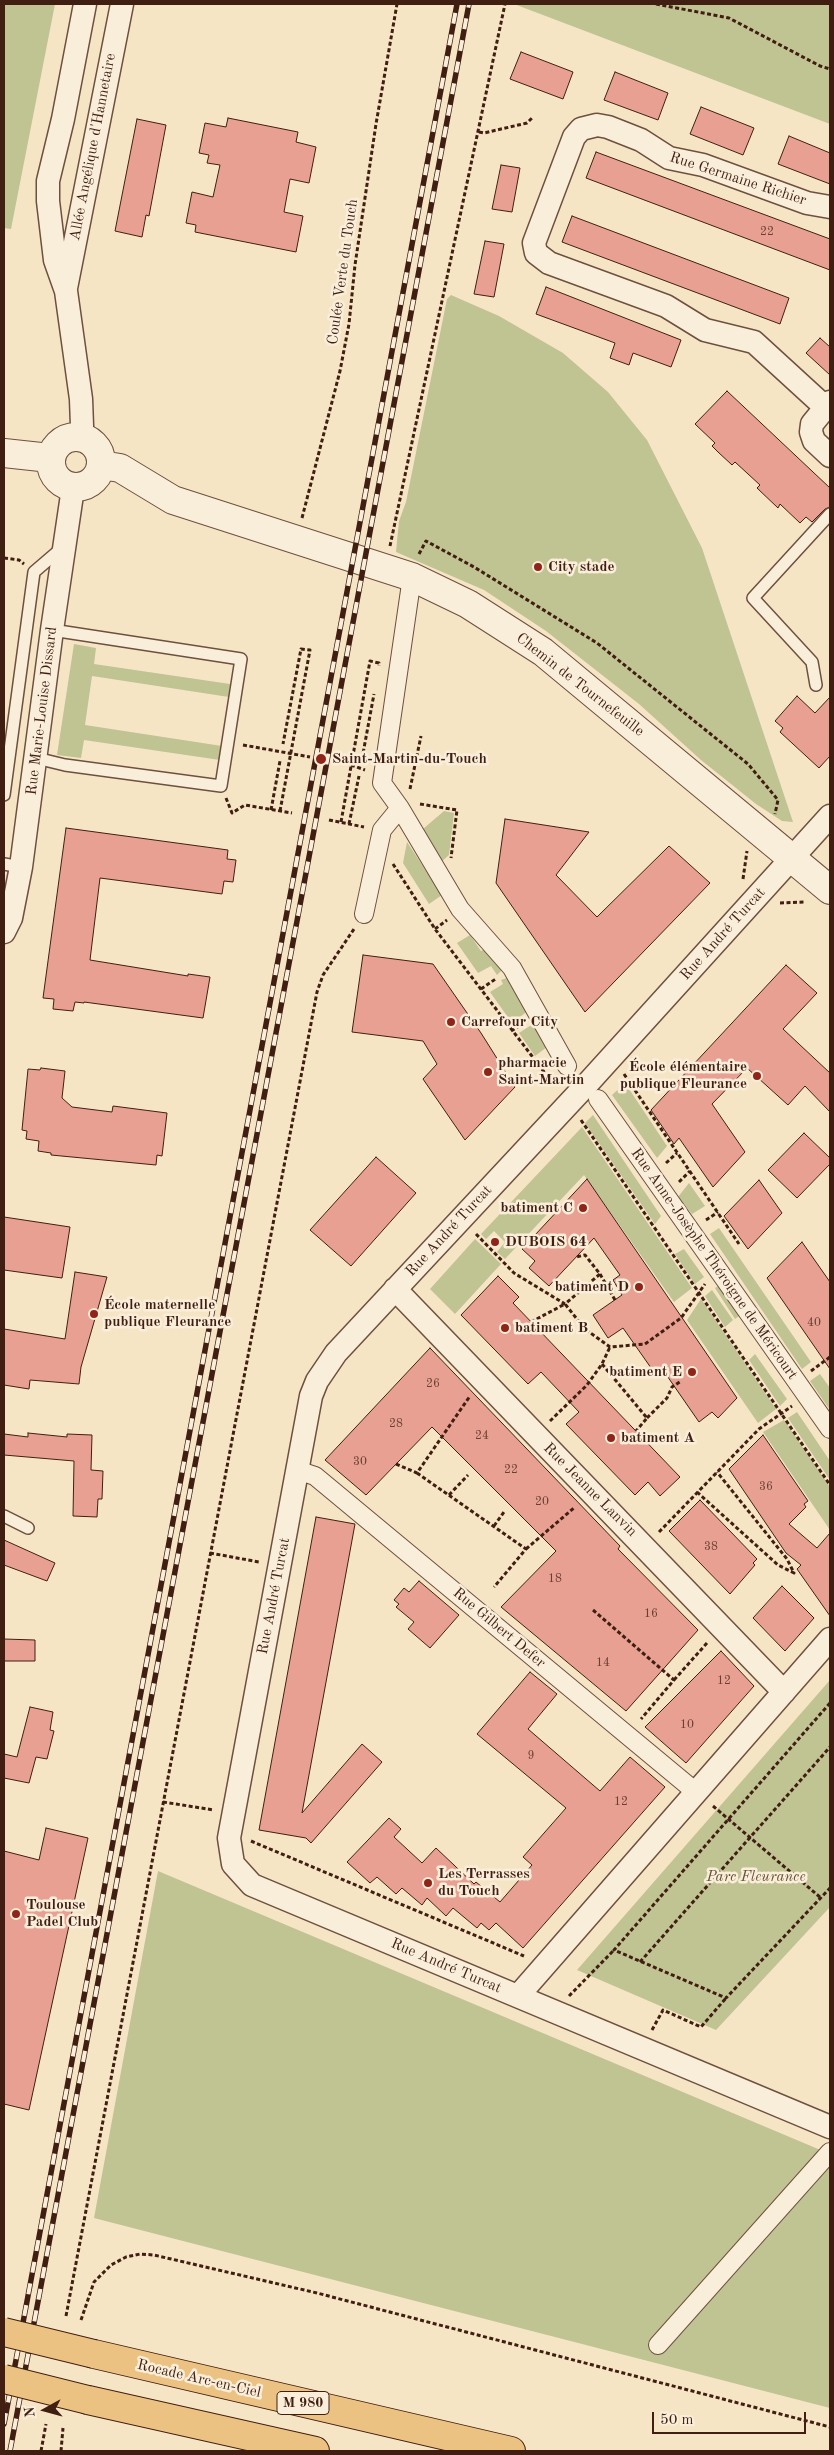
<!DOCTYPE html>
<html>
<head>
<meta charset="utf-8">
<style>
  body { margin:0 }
  #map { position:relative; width:834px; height:2455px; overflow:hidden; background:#f6e5c5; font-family:"Old Standard TT",serif }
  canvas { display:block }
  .frame { position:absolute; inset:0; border:5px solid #401f12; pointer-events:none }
  .north { position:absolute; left:20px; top:2385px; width:50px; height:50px; -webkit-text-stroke:4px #f9eed9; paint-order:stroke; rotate:263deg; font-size:14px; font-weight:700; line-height:20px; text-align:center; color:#401f12 }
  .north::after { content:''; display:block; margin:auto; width:18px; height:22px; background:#401f12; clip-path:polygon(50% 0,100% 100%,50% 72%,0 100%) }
  .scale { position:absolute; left:652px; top:2412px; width:154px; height:22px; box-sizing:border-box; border:2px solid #401f12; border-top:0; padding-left:6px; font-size:15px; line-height:18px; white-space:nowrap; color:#401f12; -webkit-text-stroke:4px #f9eed9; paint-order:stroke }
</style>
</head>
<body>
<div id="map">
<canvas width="834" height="2455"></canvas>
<div class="frame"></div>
<div class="north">N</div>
<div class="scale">50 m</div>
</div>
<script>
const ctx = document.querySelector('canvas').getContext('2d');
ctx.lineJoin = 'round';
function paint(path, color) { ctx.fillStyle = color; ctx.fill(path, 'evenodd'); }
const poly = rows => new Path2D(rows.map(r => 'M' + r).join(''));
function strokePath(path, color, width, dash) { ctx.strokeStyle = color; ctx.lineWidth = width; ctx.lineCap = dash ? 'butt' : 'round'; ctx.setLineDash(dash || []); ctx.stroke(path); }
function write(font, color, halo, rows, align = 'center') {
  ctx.font = font + ' "Old Standard TT",serif'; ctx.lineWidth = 5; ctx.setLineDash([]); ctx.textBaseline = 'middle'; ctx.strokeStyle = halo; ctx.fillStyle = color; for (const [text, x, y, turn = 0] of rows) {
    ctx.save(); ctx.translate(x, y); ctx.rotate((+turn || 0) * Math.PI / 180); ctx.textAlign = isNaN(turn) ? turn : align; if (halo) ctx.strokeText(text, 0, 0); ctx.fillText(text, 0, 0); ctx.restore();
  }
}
const green = poly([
  [4,4,55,4,11,229,4,228],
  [514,4,830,4,830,124],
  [451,295,499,316,563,353,608,392,647,440,702,548,793,822,782,821,756,804,701,760,639,704,546,631,484,590,396,552,399,521,406,502,447,299],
  [74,644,96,648,94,664,230,684,229,697,92,676,85,725,222,746,220,760,84,740,81,758,57,755],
  [444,811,454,813,449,855,440,863,423,829],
  [407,842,442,895,429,904,403,863],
  [470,935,481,951,487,948,505,967,497,975,491,966,478,973,457,943],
  [512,976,529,1010,512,1023,490,992,503,984,501,980],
  [536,1022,547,1047,535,1056,519,1033],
  [625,1083,667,1146,657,1158,612,1095],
  [593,1115,661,1216,655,1224,585,1123],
  [582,1127,692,1288,674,1302,584,1175,505,1259,497,1252,505,1242,494,1231,486,1239,481,1234],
  [689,1183,705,1206,692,1214,678,1197],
  [719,1228,811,1362,802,1369,710,1234],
  [475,1239,501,1264,455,1314,430,1289],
  [684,1249,704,1277,695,1284,675,1254],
  [724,1283,742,1314,735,1319,715,1288],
  [712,1290,733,1320,725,1327,705,1296],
  [701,1299,776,1409,758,1423,687,1320],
  [755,1354,787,1399,780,1406,749,1360],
  [820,1374,830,1388,830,1410,810,1381],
  [797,1412,830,1461,830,1480,788,1418],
  [784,1420,830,1487,830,1530,763,1432],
  [830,1680,830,1907,716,2030,577,1970],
  [158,1871,830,2154,830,2408,94,2218]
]);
const building = poly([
  [521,52,573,72,563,99,510,79,521,52],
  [615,72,668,93,658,120,604,100,615,72],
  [701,107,754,128,743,155,690,134,701,107],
  [228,118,298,132,296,142,316,147,309,183,290,179,284,212,303,216,296,252,195,232,196,225,186,223,192,192,213,197,220,165,207,163,209,155,199,153,205,123,226,127,228,118],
  [137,119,166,125,149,216,146,215,142,237,115,231,137,119],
  [789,136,830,153,830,184,778,164,789,136],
  [596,152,830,239,830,270,586,178,596,152],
  [501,165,520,168,512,212,492,209,501,165],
  [572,216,789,298,780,324,562,242,572,216],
  [485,241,504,244,494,297,474,294,485,241],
  [546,287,681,340,671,367,633,353,629,365,610,358,615,343,536,314,546,287],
  [820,338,830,347,830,375,806,353,820,338],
  [727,391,830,488,830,507,825,509,812,522,806,517,800,523,780,504,778,508,757,488,760,485,735,462,732,465,718,452,712,446,715,443,695,424,727,391],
  [797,696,815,713,830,697,830,756,819,768,780,732,783,728,775,721,797,696],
  [505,819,589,832,556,875,597,917,669,846,710,883,585,1012,496,883,505,819],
  [66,828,228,850,227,859,236,860,233,882,224,881,222,894,100,878,90,960,188,976,188,974,210,977,203,1018,84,1002,84,1003,75,1002,73,1011,53,1009,54,999,43,998,66,828],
  [363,955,433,964,481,1033,515,1087,465,1140,423,1079,437,1064,423,1041,352,1032,363,955],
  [786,965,817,993,783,1029,830,1073,830,1112,805,1086,788,1105,747,1068,712,1104,745,1152,713,1187,679,1138,674,1144,651,1110,786,965],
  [41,1068,65,1071,62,1098,72,1107,112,1112,113,1106,167,1113,162,1156,157,1155,156,1165,51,1155,51,1153,38,1151,39,1141,26,1139,27,1131,22,1130,28,1069,40,1070,41,1068],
  [804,1133,830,1158,830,1164,797,1198,768,1170,804,1133],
  [376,1157,416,1193,351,1266,310,1230,376,1157],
  [587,1179,737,1398,718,1418,712,1412,699,1422,663,1370,656,1375,623,1328,608,1338,593,1315,622,1295,613,1280,620,1275,594,1238,549,1286,529,1268,535,1261,522,1249,587,1179],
  [759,1180,782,1213,748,1249,724,1216,759,1180],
  [4,1217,70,1227,62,1278,4,1270,4,1217],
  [802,1242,830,1282,830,1369,767,1278,802,1242],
  [75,1272,107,1277,81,1367,79,1384,30,1380,29,1389,4,1385,4,1329,65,1339,75,1272],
  [498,1276,519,1297,513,1303,680,1477,660,1496,648,1482,635,1495,566,1424,579,1412,541,1372,528,1384,461,1315,498,1276],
  [430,1348,620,1546,618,1549,698,1630,626,1711,501,1607,556,1551,432,1427,366,1495,325,1460,430,1348],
  [28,1433,67,1437,67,1434,92,1435,91,1470,103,1471,102,1499,98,1499,97,1517,73,1516,74,1461,4,1455,4,1434,28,1437,28,1433],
  [763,1435,808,1501,804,1504,806,1507,789,1524,817,1548,830,1533,830,1616,797,1569,801,1565,786,1553,729,1469,763,1435],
  [700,1500,757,1559,753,1563,755,1565,730,1594,669,1531,700,1500],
  [316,1517,355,1524,302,1813,362,1744,382,1762,311,1843,306,1838,259,1830,316,1517],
  [4,1540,55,1563,47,1581,4,1565,4,1540],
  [419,1581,459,1615,430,1648,408,1629,414,1622,396,1607,399,1604,394,1600,404,1588,409,1592,419,1581],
  [782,1586,814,1618,785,1651,753,1618,782,1586],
  [4,1639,35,1640,35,1661,4,1661,4,1639],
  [721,1651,754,1686,686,1763,645,1727,721,1651],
  [530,1672,557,1694,528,1729,600,1791,630,1757,665,1787,523,1948,496,1923,489,1930,481,1923,477,1928,453,1908,446,1916,427,1898,422,1905,402,1888,396,1894,377,1877,370,1883,347,1862,389,1818,401,1829,394,1837,422,1863,436,1848,474,1884,476,1882,500,1902,532,1865,523,1857,566,1808,477,1734,530,1672],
  [30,1707,53,1712,50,1730,54,1731,47,1759,36,1757,29,1783,4,1778,4,1754,17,1757,30,1707],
  [46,1828,88,1838,29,2110,4,2104,4,1851,39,1860,46,1828]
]);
const path = poly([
  [656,4,729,18,820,66,830,69],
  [479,132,484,133,527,123,533,117],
  [302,518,340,371,349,324,355,265,376,124,397,4],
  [390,546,505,4],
  [419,554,426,541,474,567,597,643,748,764,778,800,775,814],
  [4,558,19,560,24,564],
  [243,745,310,757],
  [362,759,374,694],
  [351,765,365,770],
  [410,789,421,736],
  [226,798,232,813,245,805,292,813],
  [420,804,457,810,451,858],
  [271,810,280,761],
  [280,811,310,650,301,649,283,744],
  [329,820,364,827],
  [341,822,370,661,379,663,379,666],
  [349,824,359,776],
  [393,864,435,929,554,1085],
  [743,879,747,851],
  [780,903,806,902],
  [435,929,447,920],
  [481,989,497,978],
  [511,1031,523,1024],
  [624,1074,739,1244],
  [581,1120,830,1485],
  [666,1163,677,1153],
  [679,1182,690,1171],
  [706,1220,718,1212],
  [476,1234,514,1273,565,1304,600,1274,585,1255,576,1257],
  [600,1274,615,1300],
  [531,1322,565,1304,585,1329,610,1347,645,1344,681,1318,705,1284],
  [602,1364,647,1418,636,1431],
  [811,1371,830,1357],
  [647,1418,667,1398,672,1387,681,1381],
  [550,1421,587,1385,602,1364,610,1347],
  [396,1464,417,1473,470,1396],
  [417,1473,526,1549,494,1587],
  [697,1492,778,1565,794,1573,787,1559,717,1472],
  [449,1495,468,1475],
  [494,1526,504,1512],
  [659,1532,759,1429,792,1406],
  [526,1549,575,1507],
  [210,1553,259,1562],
  [593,1610,674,1680,641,1719],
  [674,1680,707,1643],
  [830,1703,614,1950,726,1998,830,1888],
  [163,1802,214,1810],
  [713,1806,821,1898],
  [251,1841,524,1956],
  [640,1962,830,1747],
  [569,1996,614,1950],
  [652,2030,663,2010,701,2027,726,1998],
  [66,2316,317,992,323,975,354,929],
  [81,2320,94,2282,111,2265,126,2257,140,2254,154,2255,317,2293,830,2427],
  [41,2451,46,2424],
  [61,2451,63,2428]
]);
const service = poly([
  [816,685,812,662,753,598,830,514],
  [36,758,65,765,221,786,241,659,52,630],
  [4,795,34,572,62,548],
  [4,864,21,867],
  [4,1516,28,1528]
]);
const pedestrian = poly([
  [400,808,460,909,512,968,567,1066],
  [364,914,382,830,400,808,382,783,412,577],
  [598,1099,830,1429],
  [297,1470,315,1476,697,1793],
  [658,2345,830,2152]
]);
const minor = poly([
  [66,288,122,4],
  [830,402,812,424,811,432,814,441,830,456],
  [825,407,754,342,705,330,666,306,549,263,536,253,534,243,574,137,581,129,597,125,608,127,641,140,669,158,703,165,807,203,830,207],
  [79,437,82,426,81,399,66,291,55,260,48,201,48,181,63,119,85,4],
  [830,816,588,1083,336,1353,317,1381,311,1396,229,1838,233,1864,252,1885,830,2127],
  [4,932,11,918,21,867,52,630,73,488],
  [395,1289,784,1692],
  [518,1996,830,1639]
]);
const tertiary = poly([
  '51 462a25 25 0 1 1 50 0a25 25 0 1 1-50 0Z',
  [4,453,50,458],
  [101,465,120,468,173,500,412,577,468,604,543,652,830,890]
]);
const trunk = poly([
  [94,2354,511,2451],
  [88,2400,315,2451]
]);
const rail = poly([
  [4,2424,457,4],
  [10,2451,469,4]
]);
const trunkBridge = poly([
  [4,2332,94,2354],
  [4,2379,88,2400]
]);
const markers = [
  [538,567,5,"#8f2418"],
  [321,759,6,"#8f2418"],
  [451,1022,5,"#8f2418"],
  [488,1072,5,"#8f2418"],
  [757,1076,5,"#8f2418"],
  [583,1208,5,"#8f2418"],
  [495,1242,5,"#8f2418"],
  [639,1287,5,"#8f2418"],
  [94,1314,5,"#8f2418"],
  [505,1328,5,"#8f2418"],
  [692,1372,5,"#8f2418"],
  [611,1438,5,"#8f2418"],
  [428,1883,5,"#8f2418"],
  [16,1914,5,"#8f2418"]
];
const numberNames = [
  ["22",767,232],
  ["40",814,1323],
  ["26",433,1384],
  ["28",396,1424],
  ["24",482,1436],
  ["30",360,1462],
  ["22",511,1470],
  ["36",766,1487],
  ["20",542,1502],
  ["38",711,1547],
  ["18",555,1579],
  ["16",651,1614],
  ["14",603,1663],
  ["12",724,1681],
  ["10",687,1725],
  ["9",531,1756],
  ["12",621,1802]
];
const shields = [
  [303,2403,52]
];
const shieldNames = [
  ["M 980",303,2403]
];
const streetNames = [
  ["Allée Angélique d'Hannetaire",93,147,-79],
  ["Rue Germaine Richier",738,179,18],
  ["Coulée Verte du Touch",343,272,-82],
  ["Chemin de Tournefeuille",580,685,38],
  ["Rue Marie-Louise Dissard",42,711,-83],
  ["Rue André Turcat",723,934,-48],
  ["Rue André Turcat",449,1231,-47],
  ["Rue Anne-Josèphe Théroigne de Méricourt",714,1264,55],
  ["Rue Jeanne Lanvin",590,1490,45],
  ["Rue André Turcat",274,1596,-79],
  ["Rue Gilbert Defer",499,1628,40],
  ["Rue André Turcat",446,1966,23],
  ["Rocade Arc-en-Ciel",199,2379,13]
];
const poiNames = [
  ["City stade",548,567],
  ["Saint-Martin-du-Touch",332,759],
  ["Carrefour City",461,1022],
  ["pharmacie",498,1063],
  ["Saint-Martin",498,1080],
  ["École élémentaire",747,1067,"right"],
  ["publique Fleurance",747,1084,"right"],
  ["batiment C",573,1208,"right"],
  ["DUBOIS 64",505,1242],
  ["batiment D",629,1287,"right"],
  ["École maternelle",104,1305],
  ["publique Fleurance",104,1322],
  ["batiment B",515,1328],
  ["batiment E",682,1372,"right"],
  ["batiment A",621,1438],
  ["Les Terrasses",438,1874],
  ["du Touch",438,1891],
  ["Toulouse",26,1905],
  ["Padel Club",26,1922]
];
const parkNames = [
  ["Parc Fleurance",756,1877]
];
paint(green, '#c0c392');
paint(building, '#e7a092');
strokePath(building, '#401f12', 1);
strokePath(service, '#6e503f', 14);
strokePath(pedestrian, '#6e503f', 20);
strokePath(minor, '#6e503f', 25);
strokePath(tertiary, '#6e503f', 30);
strokePath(trunk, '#401f12', 30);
strokePath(path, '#401f12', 3, [4, 2.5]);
strokePath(service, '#f9eed9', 11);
strokePath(pedestrian, '#f9eed9', 18);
strokePath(minor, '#f9eed9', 22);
strokePath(tertiary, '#f9eed9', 28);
strokePath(trunk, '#ebc282', 28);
strokePath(rail, '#401f12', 5.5);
strokePath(rail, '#f9eed9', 4, [11]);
strokePath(trunkBridge, '#401f12', 30, []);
strokePath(trunkBridge, '#ebc282', 28);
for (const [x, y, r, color] of markers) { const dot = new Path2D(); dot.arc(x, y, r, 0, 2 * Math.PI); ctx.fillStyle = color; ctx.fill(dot); strokePath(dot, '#f9eed9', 2); }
write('12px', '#6a3f32', null, numberNames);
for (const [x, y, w] of shields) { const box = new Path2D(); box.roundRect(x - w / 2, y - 11.5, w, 23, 4); ctx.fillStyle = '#f9eed9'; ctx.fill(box); strokePath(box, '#401f12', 1); }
write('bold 14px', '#401f12', null, shieldNames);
write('15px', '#401f12', '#f9eed9', streetNames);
write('bold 15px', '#401f12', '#f9eed9', poiNames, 'left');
write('italic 15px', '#665038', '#f9eed9', parkNames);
</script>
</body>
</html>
